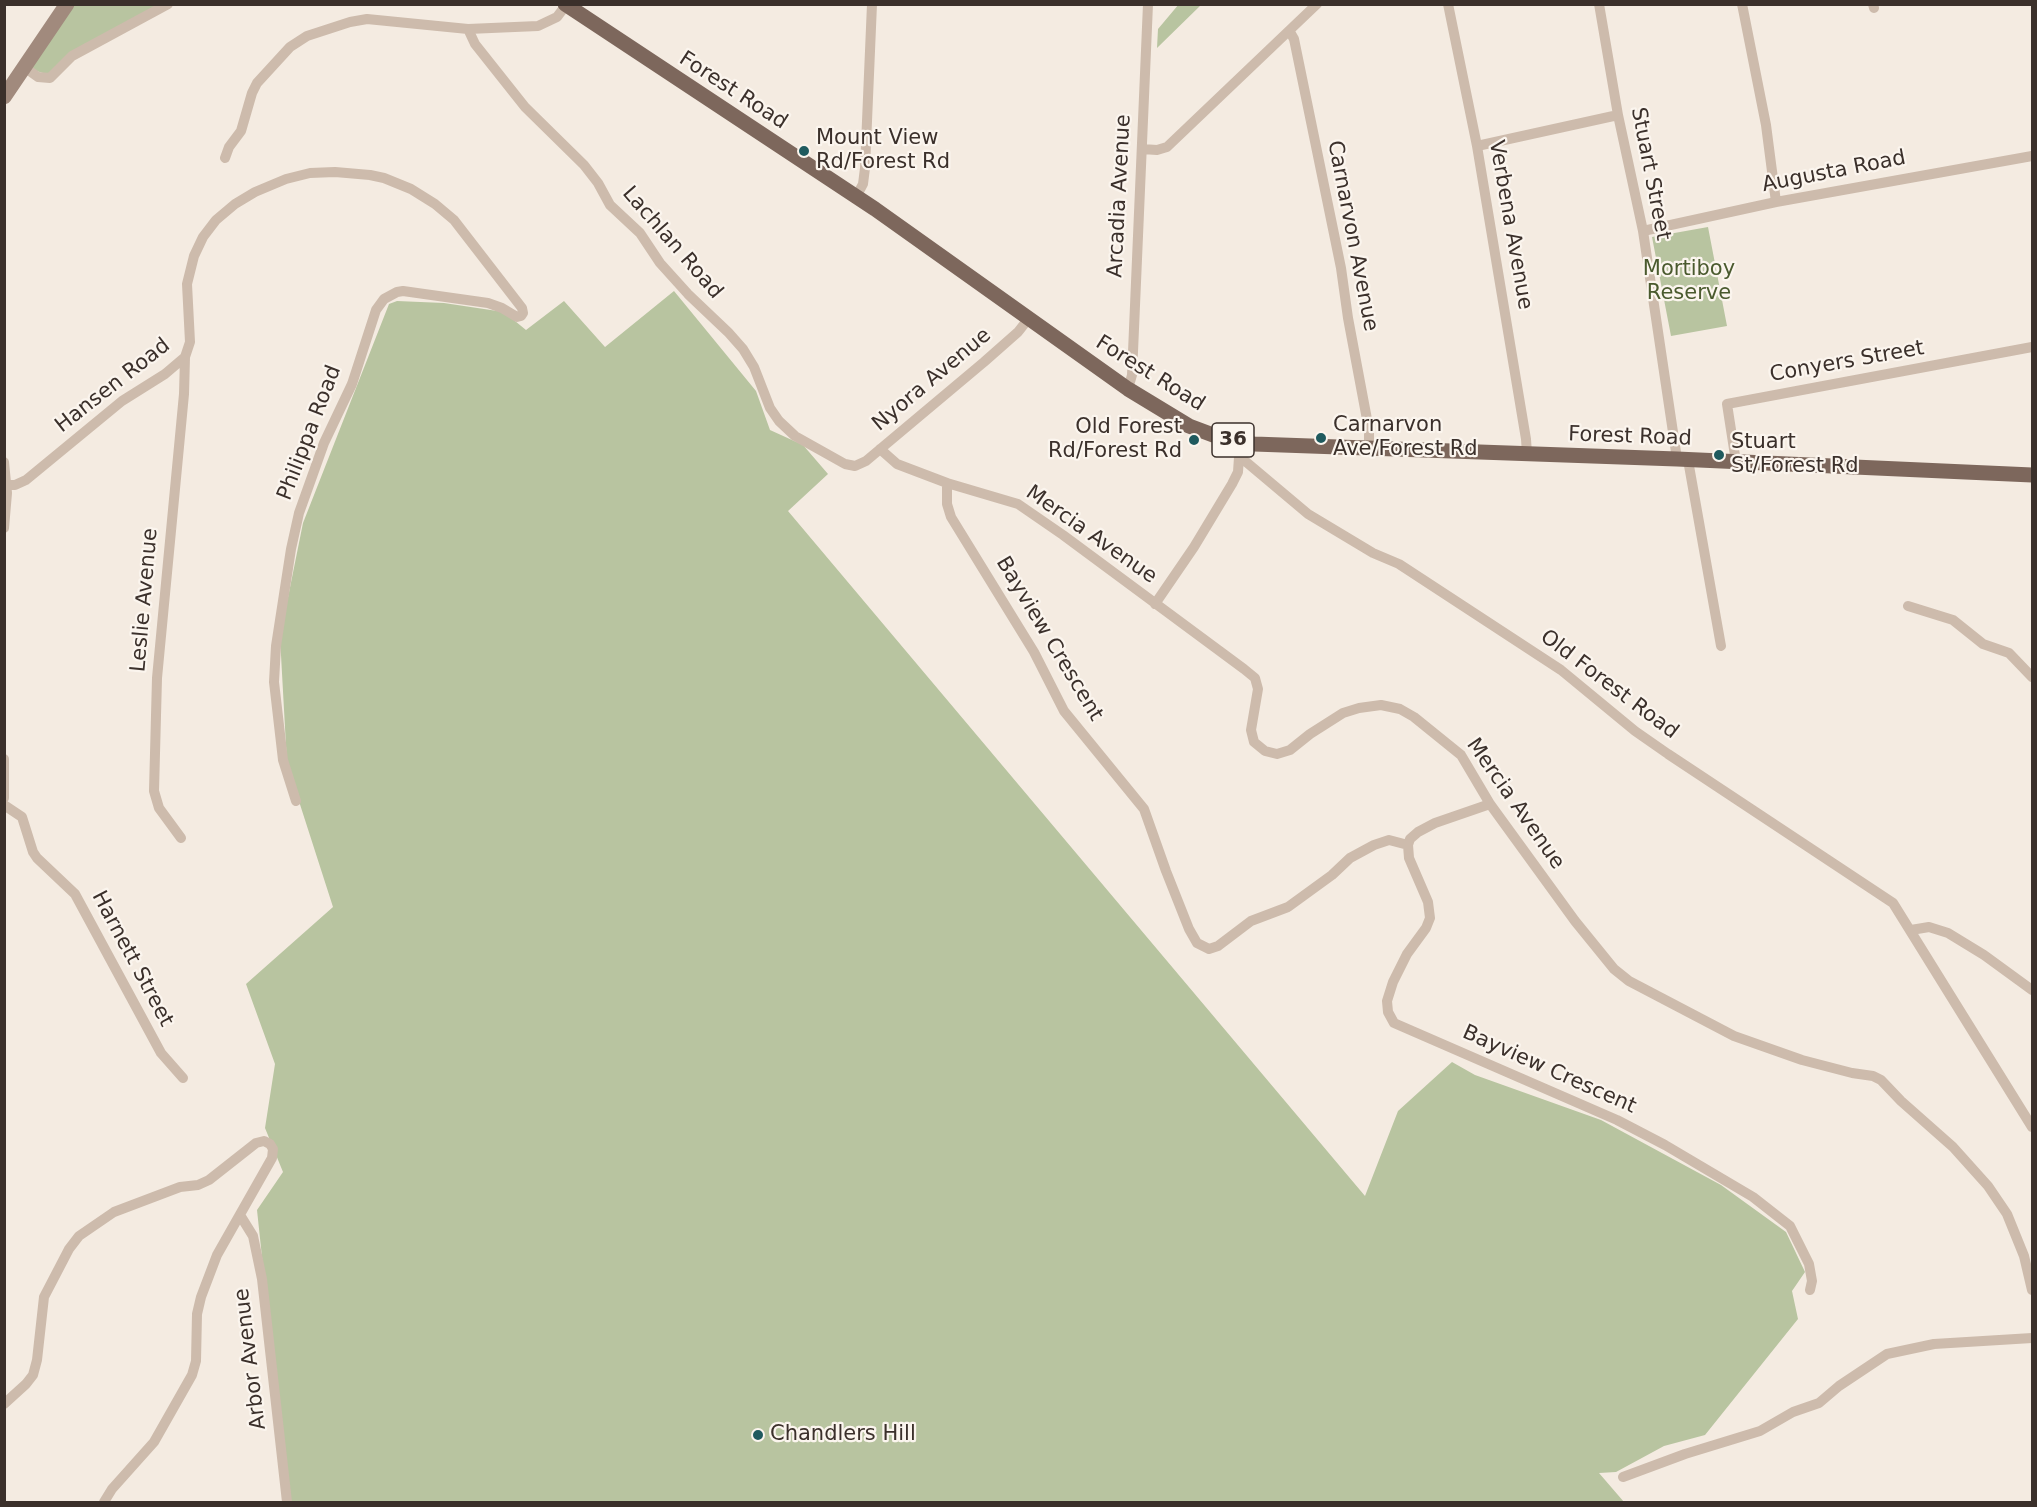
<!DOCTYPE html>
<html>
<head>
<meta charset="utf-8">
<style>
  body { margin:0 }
  #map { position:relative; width:2037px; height:1507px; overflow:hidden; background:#f4ebe1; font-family:"DejaVu Sans",sans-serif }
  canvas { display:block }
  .frame { position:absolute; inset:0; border:6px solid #3b302b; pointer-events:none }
</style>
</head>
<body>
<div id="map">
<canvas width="2037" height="1507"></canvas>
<div class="frame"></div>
</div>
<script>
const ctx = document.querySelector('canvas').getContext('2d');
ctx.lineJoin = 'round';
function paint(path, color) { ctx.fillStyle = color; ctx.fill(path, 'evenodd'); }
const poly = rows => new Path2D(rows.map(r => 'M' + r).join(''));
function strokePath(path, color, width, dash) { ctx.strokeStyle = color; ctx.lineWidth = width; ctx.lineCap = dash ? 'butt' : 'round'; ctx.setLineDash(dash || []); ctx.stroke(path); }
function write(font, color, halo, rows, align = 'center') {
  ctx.font = font + ' "DejaVu Sans",sans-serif'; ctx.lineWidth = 4.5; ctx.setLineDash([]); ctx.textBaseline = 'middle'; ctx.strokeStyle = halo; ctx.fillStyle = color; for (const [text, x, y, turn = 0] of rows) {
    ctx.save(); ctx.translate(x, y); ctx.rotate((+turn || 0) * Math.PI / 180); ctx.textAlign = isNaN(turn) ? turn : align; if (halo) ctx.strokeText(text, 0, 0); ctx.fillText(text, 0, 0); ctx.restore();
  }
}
const green = poly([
  [1179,4,1201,5,1157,48,1158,29],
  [67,5,168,5,72,56,52,76,24,67],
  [1708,227,1727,326,1671,336,1652,237],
  [674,291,756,391,770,430,803,445,828,474,788,511,1365,1196,1398,1111,1452,1062,1475,1075,1601,1120,1721,1185,1786,1232,1805,1272,1792,1291,1798,1319,1705,1435,1664,1446,1616,1472,1599,1473,1624,1502,288,1502,257,1210,283,1172,265,1128,275,1064,246,984,333,907,287,764,280,637,303,523,389,304,397,301,444,303,504,312,526,330,564,301,605,347]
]);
const minor = poly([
  [1448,4,1477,146,1526,439,1527,454],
  [1599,4,1618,115,1643,231,1677,459],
  [1742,4,1766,125,1776,202],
  [1873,4,1874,8],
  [468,29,475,44,525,107,584,165,598,183,610,205,640,233,660,263,688,294,728,332,743,349,754,367,770,408,779,421,795,436,845,464,855,466,866,461,984,362,1018,332,1029,318],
  [1290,32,1294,39,1341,268,1348,318,1369,430,1369,447],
  [24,67,38,77,50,78,72,56,168,4],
  [1477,146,1618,115],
  [1142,149,1157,150,1167,147,1317,4],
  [225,158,229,147,241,131,252,93,257,83,290,47,307,36,350,22,367,19,468,29,538,26,557,17,566,5],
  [856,197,863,184,865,168,872,4],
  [1643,231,1776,202,2032,156],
  [1128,389,1132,375,1148,4],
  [880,449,897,464,947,483,1018,504,1063,535,1244,669,1255,678,1258,689,1251,730,1254,742,1265,751,1277,754,1290,750,1310,734,1343,713,1359,708,1381,705,1400,709,1414,717,1461,755,1490,804,1575,921,1614,969,1629,981,1734,1036,1802,1060,1852,1073,1873,1076,1881,1080,1901,1101,1953,1147,1988,1186,2007,1214,2024,1256,2032,1290],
  [1688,460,1721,646],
  [1245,461,1308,514,1373,553,1399,564,1561,670,1635,731,1668,754,1893,903,2032,1127],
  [4,462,7,493,4,528],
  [1736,462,1727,404,2032,347],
  [947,483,947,504,951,517,1034,652,1064,711,1144,809,1166,871,1189,929,1197,943,1209,949,1218,946,1251,921,1288,907,1332,875,1350,858,1374,845,1389,840,1408,845,1409,858,1428,902,1430,918,1426,928,1407,954,1393,982,1387,1001,1388,1012,1394,1023,1617,1120,1665,1145,1753,1197,1790,1226,1809,1264,1812,1281,1810,1290],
  [7,485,15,485,26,480,122,401,165,374,185,357,190,342,187,284,194,256,203,237,216,220,235,204,255,192,286,179,310,173,335,172,370,175,384,178,411,189,435,204,454,220,522,308,523,313,521,316,517,317,502,308,488,303,403,291,397,292,384,299,376,310,352,384,324,443,299,513,291,549,276,646,274,682,283,760,296,801],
  [1155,604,1194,547,1232,484,1238,472,1240,442],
  [1908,606,1953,620,1983,644,2009,653,2032,677],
  [4,759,4,798],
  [4,805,22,817,33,852,37,858,75,894,161,1053,183,1078],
  [181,838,159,808,154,791,157,678,184,394,185,357],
  [1408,845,1410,839,1418,832,1435,823,1490,804],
  [1911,930,1929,927,1948,933,1984,955,2032,990],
  [240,1215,253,1236,262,1279,287,1502],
  [4,1404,26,1384,33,1375,37,1360,44,1297,69,1249,79,1236,114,1212,180,1187,198,1185,209,1180,256,1143,264,1141,270,1144,273,1149,272,1158,217,1255,201,1297,197,1314,196,1361,192,1375,154,1442,112,1489,104,1502],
  [1623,1477,1685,1454,1760,1431,1793,1412,1819,1403,1839,1386,1887,1354,1934,1344,2032,1338]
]);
const secondary = poly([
  [4,97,67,4]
]);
const primary = poly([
  [565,4,875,209,1128,389,1189,426,1213,435,1254,444,1677,459,2032,475]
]);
const markers = [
  [804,151,6,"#1f5a5e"],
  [1321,438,6,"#1f5a5e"],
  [1194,440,6,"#1f5a5e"],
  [1719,455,6,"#1f5a5e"],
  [758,1435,6,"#1f5a5e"]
];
const shields = [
  [1233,440,42]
];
const shieldNames = [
  ["36",1233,440]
];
const streetNames = [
  ["Forest Road",733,91,33],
  ["Augusta Road",1834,172,-11],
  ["Stuart Street",1650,174,79],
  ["Arcadia Avenue",1120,196,-87],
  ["Verbena Avenue",1510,225,80],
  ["Carnarvon Avenue",1352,236,79],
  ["Lachlan Road",672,243,49],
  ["Conyers Street",1847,362,-10],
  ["Forest Road",1150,374,32],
  ["Nyora Avenue",932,380,-40],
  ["Hansen Road",113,386,-38],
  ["Philippa Road",310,433,-69],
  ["Forest Road",1630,437,2],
  ["Mercia Avenue",1091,535,35],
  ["Leslie Avenue",145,600,-85],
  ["Bayview Crescent",1049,639,59],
  ["Old Forest Road",1609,685,37],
  ["Mercia Avenue",1515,804,55],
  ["Harnett Street",132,959,62],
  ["Bayview Crescent",1549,1070,24],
  ["Arbor Avenue",251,1359,-97]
];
const poiNames = [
  ["Mount View",816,139],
  ["Rd/Forest Rd",816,163],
  ["Carnarvon",1333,426],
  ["Ave/Forest Rd",1333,450],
  ["Old Forest",1182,428,"right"],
  ["Rd/Forest Rd",1182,452,"right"],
  ["Stuart",1731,443],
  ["St/Forest Rd",1731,467],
  ["Chandlers Hill",770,1435]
];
const parkNames = [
  ["Mortiboy",1689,270],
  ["Reserve",1689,294]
];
paint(green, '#b8c4a0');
strokePath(minor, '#cdbbac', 10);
strokePath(secondary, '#a18a7d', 15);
strokePath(primary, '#7d675c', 15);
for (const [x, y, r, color] of markers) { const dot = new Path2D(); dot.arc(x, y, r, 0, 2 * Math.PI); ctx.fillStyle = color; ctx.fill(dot); strokePath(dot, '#fbf5ee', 2); }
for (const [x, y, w] of shields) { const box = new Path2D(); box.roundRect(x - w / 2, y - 17, w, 34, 4.5); ctx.fillStyle = '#fbf5ee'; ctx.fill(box); strokePath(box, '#3b302b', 1.5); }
write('bold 20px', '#3b302b', null, shieldNames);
write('21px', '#3b302b', '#fbf5ee', streetNames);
write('21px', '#3b302b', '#fbf5ee', poiNames, 'left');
write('21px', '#4a5a2e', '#fbf5ee', parkNames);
</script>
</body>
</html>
